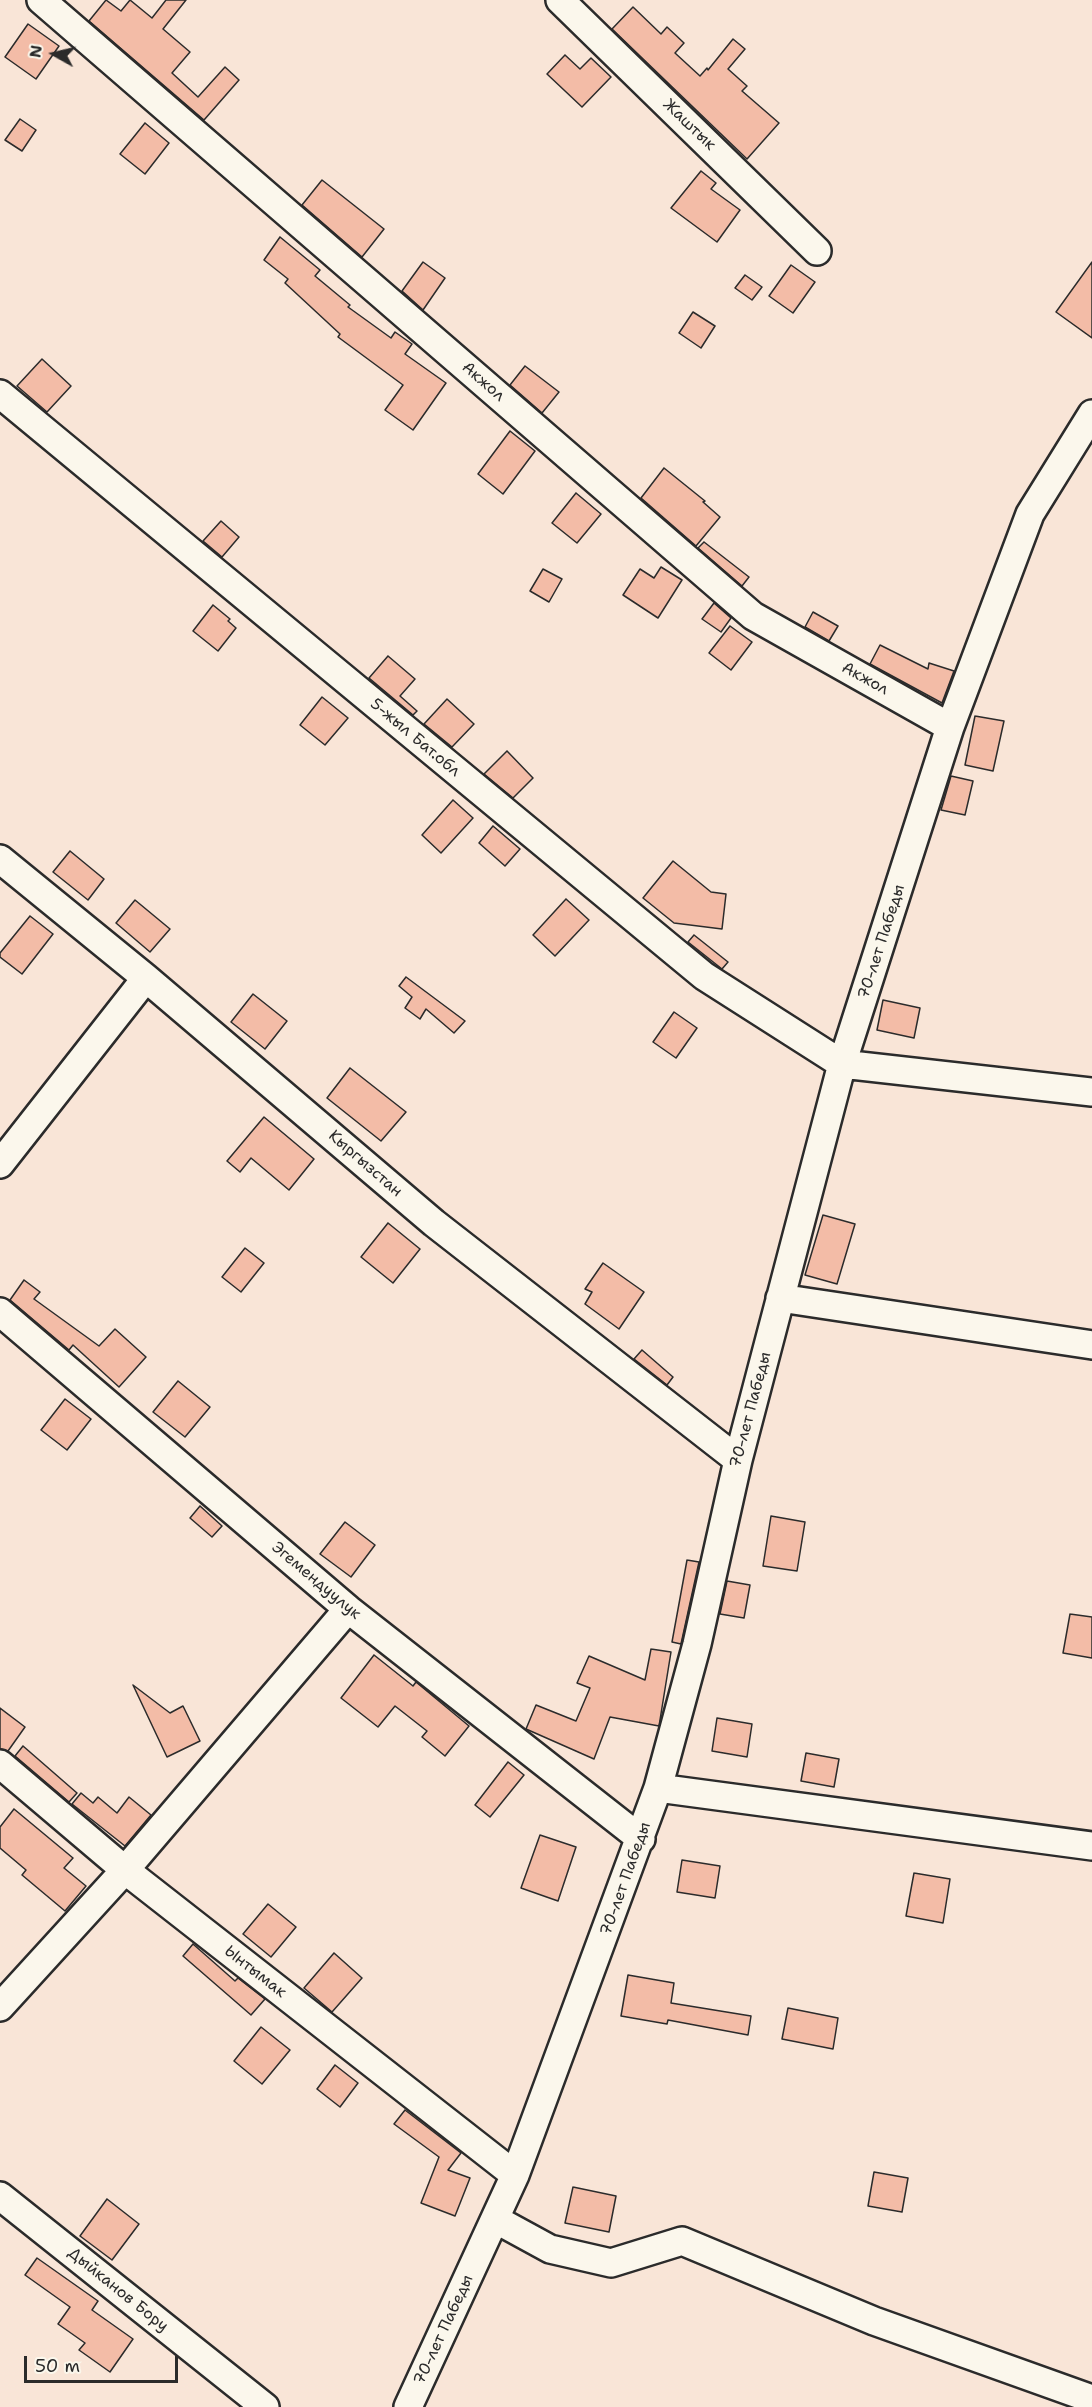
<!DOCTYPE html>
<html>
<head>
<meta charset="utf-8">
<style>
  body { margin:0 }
  #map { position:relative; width:1092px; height:2407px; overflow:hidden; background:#f9e5d7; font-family:"Shantell Sans",sans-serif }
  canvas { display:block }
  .north { position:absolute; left:24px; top:24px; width:60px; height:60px; -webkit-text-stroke:4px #fbf7ec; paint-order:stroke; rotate:278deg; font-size:16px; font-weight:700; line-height:24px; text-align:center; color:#2b2b2b }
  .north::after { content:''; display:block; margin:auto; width:21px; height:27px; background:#2b2b2b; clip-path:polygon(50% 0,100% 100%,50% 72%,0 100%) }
  .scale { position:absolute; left:24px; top:2356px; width:154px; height:27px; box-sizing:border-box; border:3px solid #2b2b2b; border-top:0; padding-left:8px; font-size:18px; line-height:21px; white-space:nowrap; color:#2b2b2b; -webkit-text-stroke:4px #fbf7ec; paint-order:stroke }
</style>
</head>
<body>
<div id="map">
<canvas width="1092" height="2407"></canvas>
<div class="north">N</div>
<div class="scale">50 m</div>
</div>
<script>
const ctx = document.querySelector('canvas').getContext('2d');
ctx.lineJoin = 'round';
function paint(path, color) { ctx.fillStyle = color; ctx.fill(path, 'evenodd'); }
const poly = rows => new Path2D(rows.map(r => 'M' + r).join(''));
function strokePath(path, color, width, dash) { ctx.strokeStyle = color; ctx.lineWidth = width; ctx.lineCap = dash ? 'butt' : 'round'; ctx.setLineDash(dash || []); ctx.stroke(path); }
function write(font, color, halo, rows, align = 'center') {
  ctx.font = font + ' "Shantell Sans",sans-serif'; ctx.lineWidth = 6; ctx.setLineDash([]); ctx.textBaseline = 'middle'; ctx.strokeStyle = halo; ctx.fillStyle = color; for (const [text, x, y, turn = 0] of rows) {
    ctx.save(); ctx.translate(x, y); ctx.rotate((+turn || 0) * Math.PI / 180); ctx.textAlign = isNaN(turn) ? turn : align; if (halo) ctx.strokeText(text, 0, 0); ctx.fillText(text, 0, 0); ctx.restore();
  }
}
const building = poly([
  [106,0,121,11,130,0,152,18,166,0,186,0,163,29,190,52,172,73,198,97,225,67,239,80,204,120,89,21,106,0],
  [633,7,661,34,667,27,684,43,675,53,700,76,707,68,708,70,733,39,745,49,728,69,747,86,742,91,779,123,747,159,612,29,633,7],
  [28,24,59,46,36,79,5,57,28,24],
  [565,55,580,69,591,58,611,77,582,107,547,74,565,55],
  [20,119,36,130,22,151,5,140,20,119],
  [145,123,169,143,145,174,120,154,145,123],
  [701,171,716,183,711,189,740,210,717,242,671,208,701,171],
  [322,180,384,229,362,257,302,205,322,180],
  [280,237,320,270,315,276,350,305,348,307,391,338,395,332,412,344,405,354,446,383,413,430,385,410,403,385,338,337,340,334,285,283,288,279,264,260,280,237],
  [423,262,445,278,423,310,402,291,423,262],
  [1092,262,1092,338,1056,312,1092,262],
  [791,265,815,282,793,313,769,296,791,265],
  [745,275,762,287,752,300,735,288,745,275],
  [693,312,715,326,701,348,679,333,693,312],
  [42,359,71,386,47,412,17,386,42,359],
  [525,366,559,392,542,413,510,385,525,366],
  [510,431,535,451,503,494,478,474,510,431],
  [664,468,705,501,703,502,720,517,696,546,641,498,664,468],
  [576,493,601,514,577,543,552,523,576,493],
  [221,521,239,537,222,557,203,541,221,521],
  [704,542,749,577,742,586,698,548,704,542],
  [661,567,682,580,658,618,623,595,640,569,654,578,661,567],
  [543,569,562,579,549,602,530,591,543,569],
  [714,603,731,618,721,632,702,619,714,603],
  [213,605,230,619,228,621,236,628,218,651,193,631,213,605],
  [813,612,838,626,829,641,805,627,813,612],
  [730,626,752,642,731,670,709,653,730,626],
  [880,645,928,669,929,663,954,671,942,703,870,664,880,645],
  [388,656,415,679,400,696,417,711,413,715,369,678,388,656],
  [322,697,348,718,325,745,300,725,322,697],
  [447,699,474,724,452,747,424,724,447,699],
  [975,716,1004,721,993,771,965,765,975,716],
  [507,751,533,778,513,798,484,774,507,751],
  [951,776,973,781,965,815,941,810,951,776],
  [453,800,473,818,441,853,422,835,453,800],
  [493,826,520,849,505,866,479,843,493,826],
  [70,851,104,879,88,900,53,872,70,851],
  [673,861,711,892,726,894,722,929,674,923,643,898,673,861],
  [566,899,589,920,555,956,533,935,566,899],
  [135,900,170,929,150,952,116,923,135,900],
  [30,916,53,934,22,974,0,957,0,953,30,916],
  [694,935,728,962,722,969,688,942,694,935],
  [406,977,465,1021,454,1033,426,1009,420,1019,405,1008,412,997,399,986,406,977],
  [253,994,287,1021,265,1049,231,1022,253,994],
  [883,1000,920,1008,914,1038,877,1030,883,1000],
  [674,1012,697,1028,676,1058,653,1042,674,1012],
  [350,1068,406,1112,381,1141,327,1098,350,1068],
  [264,1117,314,1159,289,1190,251,1158,240,1172,227,1161,264,1117],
  [823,1215,855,1224,837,1284,805,1275,823,1215],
  [388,1223,420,1249,393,1283,361,1257,388,1223],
  [245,1248,264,1263,241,1292,222,1277,245,1248],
  [603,1263,644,1292,619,1329,585,1304,592,1292,585,1289,603,1263],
  [24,1280,40,1292,34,1299,99,1346,115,1329,146,1357,119,1387,73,1345,69,1350,10,1300,24,1280],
  [642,1350,673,1377,667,1385,634,1359,642,1350],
  [178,1381,210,1407,185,1437,153,1412,178,1381],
  [65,1399,91,1419,67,1450,41,1430,65,1399],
  [200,1506,222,1526,212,1537,190,1518,200,1506],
  [771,1516,805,1522,797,1571,763,1566,771,1516],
  [345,1522,375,1545,351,1577,320,1554,345,1522],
  [687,1560,699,1562,681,1644,672,1642,687,1560],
  [727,1581,750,1585,744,1618,720,1614,727,1581],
  [1070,1614,1092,1617,1092,1658,1063,1653,1070,1614],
  [651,1649,671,1652,659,1726,610,1717,594,1759,526,1729,536,1705,576,1721,590,1688,577,1683,589,1656,645,1680,651,1649],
  [374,1655,413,1686,416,1682,469,1726,445,1756,422,1737,427,1731,395,1706,378,1727,341,1698,374,1655],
  [133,1685,170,1713,183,1706,200,1741,167,1757,133,1685],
  [0,1708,25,1727,8,1751,0,1749,0,1708],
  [717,1718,752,1724,747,1757,712,1751,717,1718],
  [23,1746,77,1793,69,1802,15,1756,23,1746],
  [806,1753,839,1759,834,1787,801,1781,806,1753],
  [508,1762,524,1775,490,1817,475,1805,508,1762],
  [81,1793,93,1803,98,1797,117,1813,129,1797,151,1815,125,1846,72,1804,81,1793],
  [14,1809,73,1858,64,1868,86,1886,65,1911,22,1875,26,1870,0,1848,0,1827,14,1809],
  [540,1835,576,1847,558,1901,521,1888,540,1835],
  [682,1860,720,1866,715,1898,677,1892,682,1860],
  [914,1873,950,1879,943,1923,906,1916,914,1873],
  [268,1904,296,1927,271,1957,243,1934,268,1904],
  [193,1944,235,1981,238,1978,265,1999,251,2015,183,1956,193,1944],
  [334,1953,362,1978,332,2012,304,1988,334,1953],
  [628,1975,674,1983,671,2003,751,2016,748,2035,668,2020,667,2024,621,2016,628,1975],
  [788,2008,838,2018,833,2049,782,2039,788,2008],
  [261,2027,290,2050,262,2084,234,2061,261,2027],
  [335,2065,358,2083,340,2107,317,2089,335,2065],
  [405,2110,461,2153,448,2170,470,2178,455,2216,421,2203,439,2157,394,2124,405,2110],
  [874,2172,908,2178,902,2212,868,2206,874,2172],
  [573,2187,616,2196,609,2232,565,2223,573,2187],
  [107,2199,139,2224,112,2260,80,2236,107,2199],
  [37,2258,98,2301,92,2310,133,2339,110,2372,79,2350,85,2343,58,2324,70,2307,25,2275,37,2258]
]);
const minor = poly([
  [41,0,753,616,950,727],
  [560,0,817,251],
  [0,394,704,976,842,1064,1092,1092],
  [0,859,146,978,434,1223,738,1460],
  [0,1164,146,978],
  [780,1298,1092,1345],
  [0,1312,348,1609,641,1839],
  [0,1764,125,1870,515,2175],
  [658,1788,1092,1846],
  [0,2007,125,1870,348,1609],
  [0,2196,265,2407],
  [495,2219,550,2249,611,2263,682,2241,874,2321,1092,2399],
  [408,2407,515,2175,658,1788,697,1644,738,1460,842,1064,950,727,1030,514,1092,414]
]);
const streetNames = [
  ["Жаштык",689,125,44],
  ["Акжол",483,382,41],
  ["Акжол",865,679,29],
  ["5-жыл Бат.обл",415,738,40],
  ["70-лет Пабеды",882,942,-72],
  ["Кыргызстан",365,1164,41],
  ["70-лет Пабеды",751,1410,-75],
  ["Эгемендуулук",316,1581,40],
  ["70-лет Пабеды",626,1879,-70],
  ["Ынтымак",255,1972,38],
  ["Дыйканов Бору",118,2290,39],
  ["70-лет Пабеды",444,2330,-65]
];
paint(building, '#f3bca7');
strokePath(building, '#2b2b2b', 1.5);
strokePath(minor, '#2b2b2b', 32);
strokePath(minor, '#fbf7ec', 27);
write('16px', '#2b2b2b', '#fbf7ec', streetNames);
</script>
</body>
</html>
